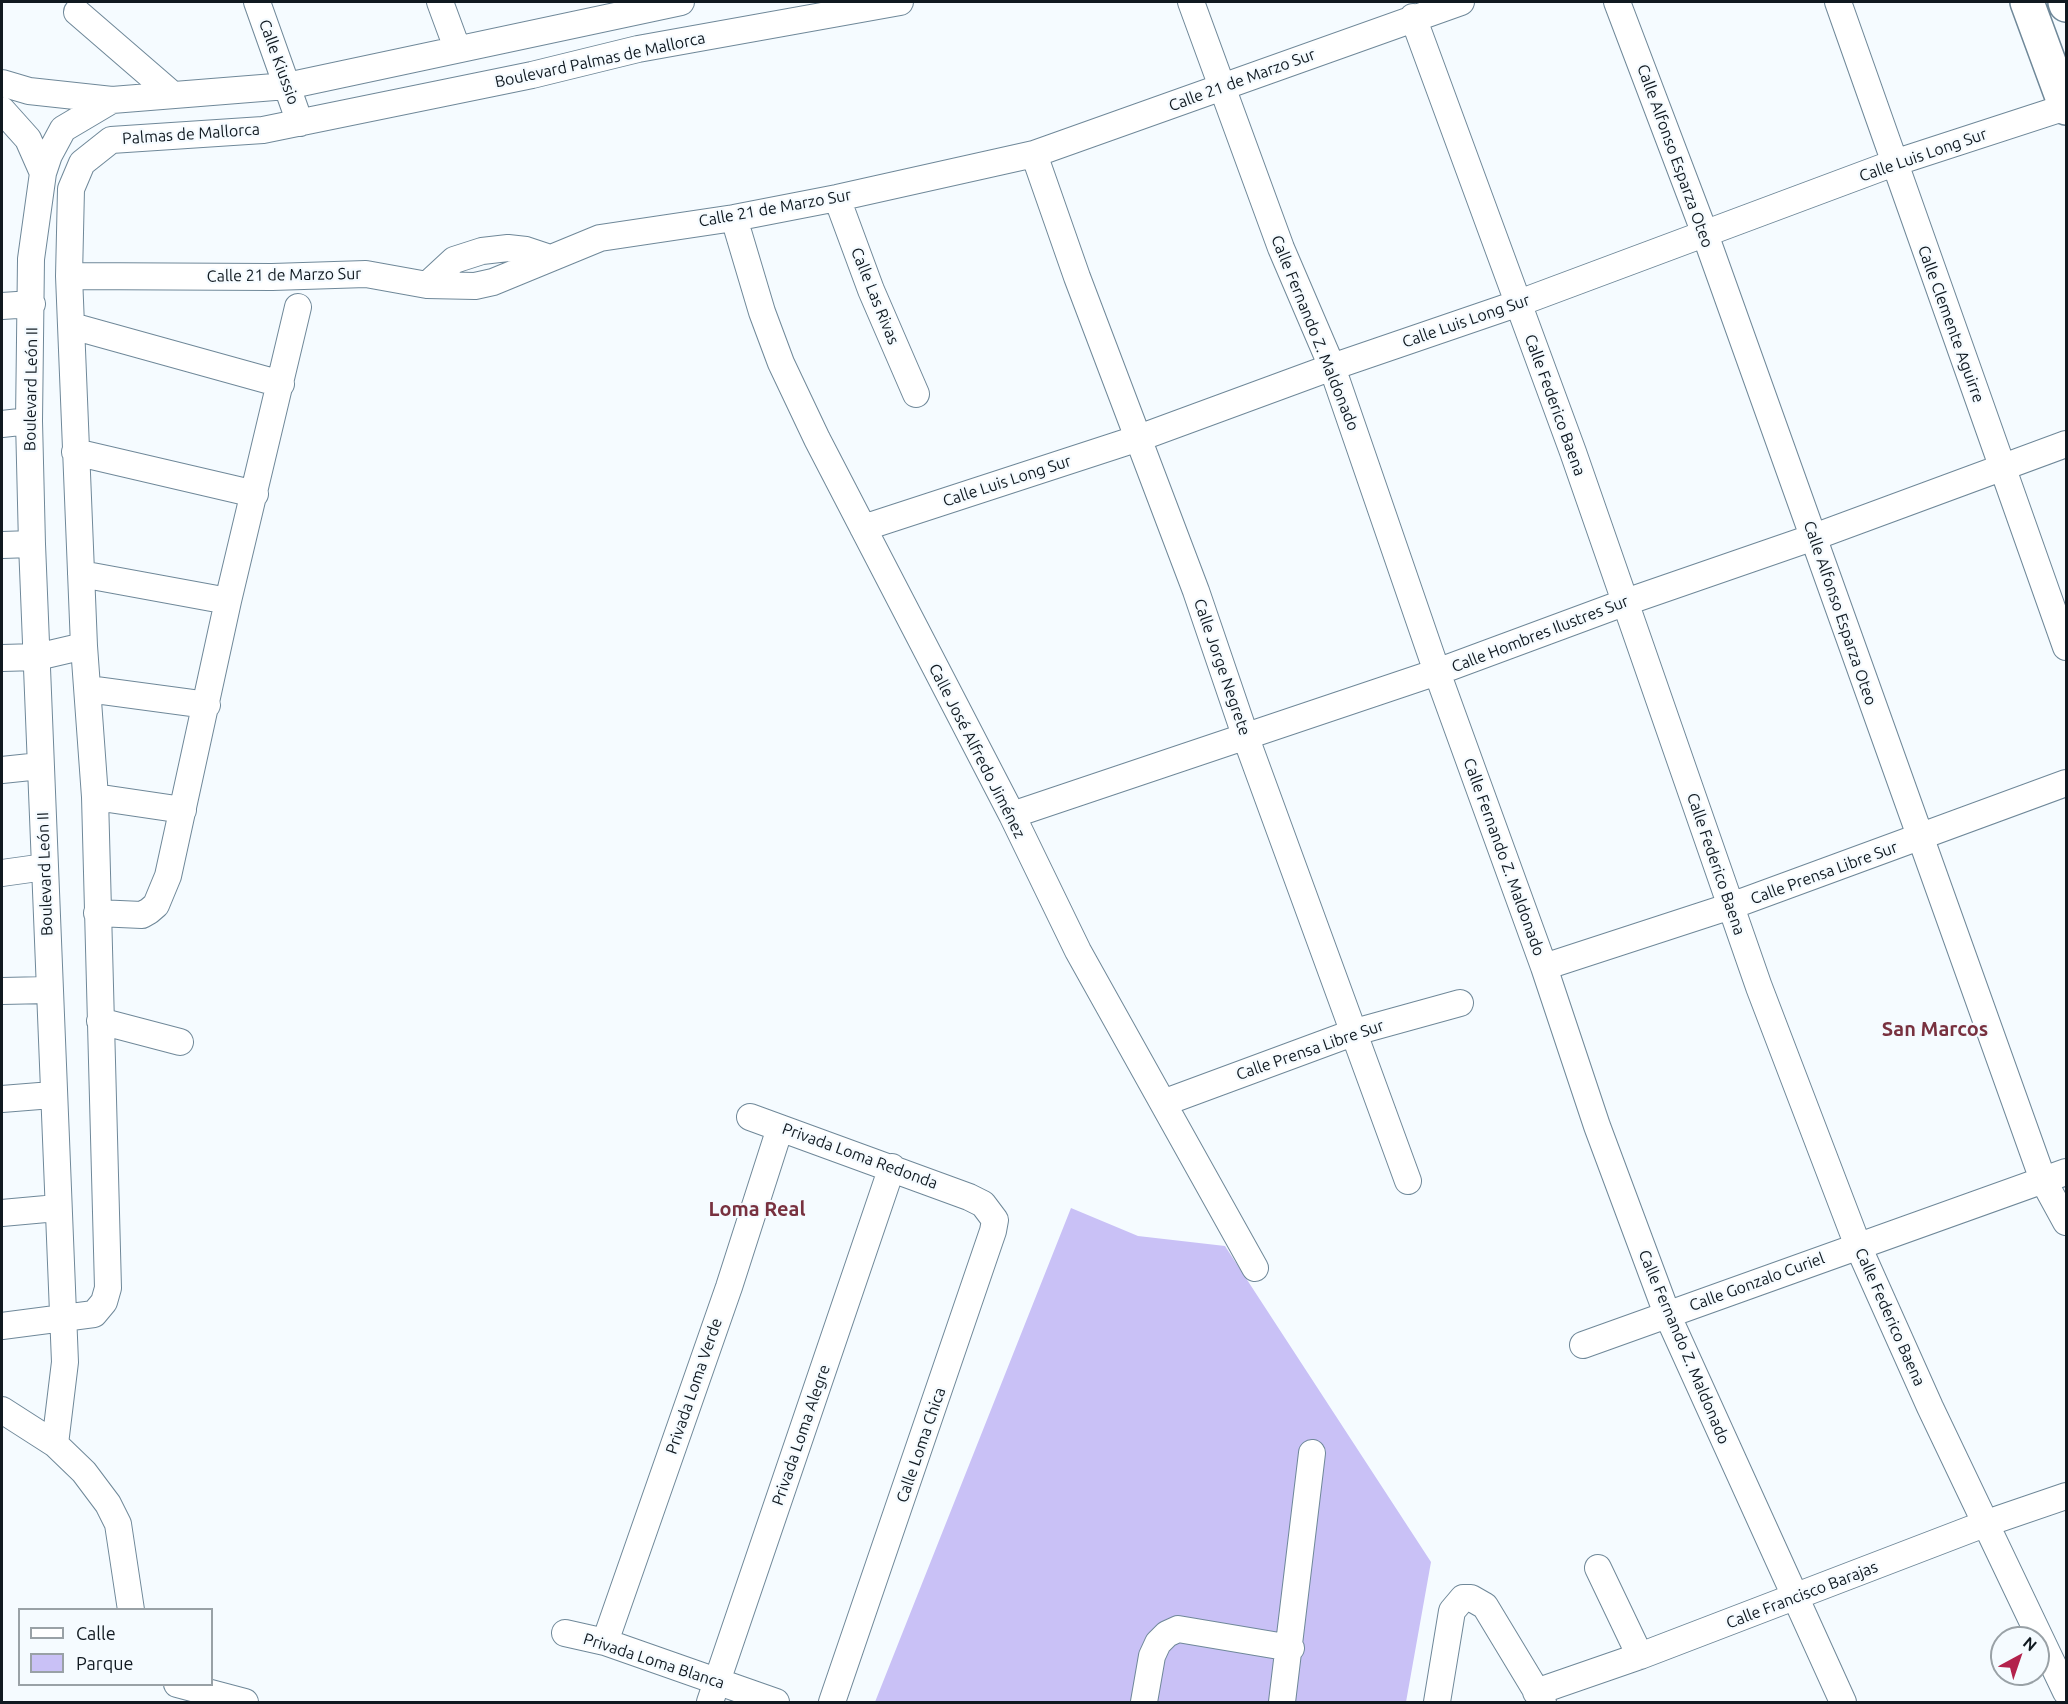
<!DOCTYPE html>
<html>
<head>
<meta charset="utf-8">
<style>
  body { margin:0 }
  #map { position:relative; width:2068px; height:1704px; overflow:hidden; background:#f5fbff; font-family:Ubuntu,sans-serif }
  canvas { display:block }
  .frame { position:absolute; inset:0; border:3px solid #101920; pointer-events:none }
  .legend { position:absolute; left:18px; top:1608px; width:195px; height:78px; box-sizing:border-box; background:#f5fbff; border:2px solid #99a1a6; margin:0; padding:8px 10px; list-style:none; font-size:18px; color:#101920 }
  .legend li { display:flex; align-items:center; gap:12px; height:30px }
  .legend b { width:30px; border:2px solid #99a1a6 }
  .north { position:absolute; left:1990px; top:1626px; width:60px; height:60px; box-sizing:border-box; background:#f5fbff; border:2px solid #99a1a6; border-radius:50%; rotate:40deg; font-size:16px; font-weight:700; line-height:24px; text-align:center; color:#101920 }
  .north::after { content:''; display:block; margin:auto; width:21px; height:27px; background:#b3224c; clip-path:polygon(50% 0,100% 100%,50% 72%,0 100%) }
</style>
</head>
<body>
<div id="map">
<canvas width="2068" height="1704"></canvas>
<div class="frame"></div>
<ul class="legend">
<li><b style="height:8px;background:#fff"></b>Calle</li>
<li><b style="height:16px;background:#c9c1f6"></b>Parque</li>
</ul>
<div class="north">N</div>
</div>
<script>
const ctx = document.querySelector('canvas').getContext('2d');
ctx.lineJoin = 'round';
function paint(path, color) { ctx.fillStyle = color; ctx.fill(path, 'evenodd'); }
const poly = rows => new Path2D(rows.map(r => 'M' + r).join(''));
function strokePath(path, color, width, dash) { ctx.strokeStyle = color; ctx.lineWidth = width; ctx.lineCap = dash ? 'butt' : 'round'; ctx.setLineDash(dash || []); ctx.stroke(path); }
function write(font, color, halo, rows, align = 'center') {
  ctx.font = font + ' Ubuntu,sans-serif'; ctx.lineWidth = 4.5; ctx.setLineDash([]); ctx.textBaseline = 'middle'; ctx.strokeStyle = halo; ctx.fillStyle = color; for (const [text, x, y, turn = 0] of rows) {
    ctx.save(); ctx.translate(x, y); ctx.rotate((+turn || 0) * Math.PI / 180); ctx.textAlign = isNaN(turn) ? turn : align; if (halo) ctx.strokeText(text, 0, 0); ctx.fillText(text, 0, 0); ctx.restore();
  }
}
const green = poly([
  [1071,1208,1138,1236,1225,1246,1431,1562,1406,1702,875,1702]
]);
const minor = poly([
  [257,2,300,123],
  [440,2,457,48],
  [1191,2,1281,248,1332,367,1437,672,1544,967,1597,1126,1667,1314,1843,1702],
  [1617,2,1705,234,2043,1180,2066,1222],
  [1838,2,2066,647],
  [77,12,173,95],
  [1413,17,1573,452,1759,987,1858,1246,1930,1407,2066,1692],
  [2,83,29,91,112,100,287,86,681,2],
  [2,110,28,139,43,173],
  [1034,154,1077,277,1196,591,1246,738,1408,1181],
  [837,198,871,290,916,394],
  [734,218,762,312,781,363,817,439,1012,815,1078,951,1255,1268],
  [69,276,272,277,366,274,427,285,475,286,493,282,600,238,734,218,837,198,1034,154,1461,2],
  [427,285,454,260,482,251,508,248,526,250,550,258],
  [2,306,32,304],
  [72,326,281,384],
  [2,424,29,421],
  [75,452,255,494],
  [863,528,1139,438,1332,367,1519,303,1894,163,2066,107],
  [2,545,32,544],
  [81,574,228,601],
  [2,658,37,657,84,646],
  [88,689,207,705],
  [2,770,40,766],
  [95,797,183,810],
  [1012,815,1437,672,1626,602,1814,537,2066,444],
  [2,873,45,867],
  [97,913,142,915,149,911,156,905,168,876,228,601,298,307],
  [1544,967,1731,906,2066,783],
  [2,991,48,990],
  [100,1021,180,1042],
  [2,1099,52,1095],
  [1163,1103,1355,1032,1460,1003],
  [750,1117,969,1197,983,1204,995,1220,993,1231,832,1702],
  [2,1213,57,1208],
  [2,1326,94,1314,104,1302,108,1288,95,797,84,646,69,276,71,189,82,163,111,140,263,130,532,75,638,49,900,2],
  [1583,1345,2066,1172],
  [2,1410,55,1444,84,1472,108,1504,118,1524,131,1610],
  [55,1444,65,1362,32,544,29,421,31,259,43,173,49,155,63,129,112,100],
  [1598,1568,1640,1656],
  [565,1633,605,1642,776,1702],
  [605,1642,729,1287,780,1128],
  [177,1684,245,1702],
  [1536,1692,1640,1656,1987,1523,2066,1496],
  [710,1702,892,1167],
  [1144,1702,1152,1656,1158,1643,1167,1634,1178,1629,1291,1648],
  [1282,1702,1312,1453],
  [1437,1702,1452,1611,1463,1598,1471,1598,1485,1606,1543,1702]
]);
const major = poly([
  [2027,2,2066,108],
  [2065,2,2066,5]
]);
const streetNames = [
  ["Boulevard Palmas de Mallorca",600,60,-12],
  ["Calle Kiussio",279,62,70],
  ["Calle 21 de Marzo Sur",1242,80,-20],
  ["Palmas de Mallorca",191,134,-4],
  ["Calle Luis Long Sur",1923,155,-19],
  ["Calle Alfonso Esparza Oteo",1675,156,70],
  ["Calle 21 de Marzo Sur",775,208,-10],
  ["Calle 21 de Marzo Sur",284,275,-1],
  ["Calle Las Rivas",875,296,68],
  ["Calle Luis Long Sur",1466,321,-19],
  ["Calle Clemente Aguirre",1951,324,70],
  ["Calle Fernando Z. Maldonado",1315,333,68],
  ["Boulevard León II",31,389,-89],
  ["Calle Federico Baena",1555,405,70],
  ["Calle Luis Long Sur",1007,481,-18],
  ["Calle Alfonso Esparza Oteo",1840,613,71],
  ["Calle Hombres Ilustres Sur",1540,634,-21],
  ["Calle Jorge Negrete",1222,667,71],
  ["Calle José Alfredo Jiménez",977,751,63],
  ["Calle Fernando Z. Maldonado",1504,857,70],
  ["Calle Federico Baena",1716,864,71],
  ["Calle Prensa Libre Sur",1824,873,-20],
  ["Boulevard León II",45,874,-92],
  ["Calle Prensa Libre Sur",1310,1050,-19],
  ["Privada Loma Redonda",860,1156,20],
  ["Calle Gonzalo Curiel",1757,1282,-20],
  ["Calle Federico Baena",1890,1317,66],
  ["Calle Fernando Z. Maldonado",1684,1347,67],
  ["Privada Loma Verde",694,1386,-71],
  ["Privada Loma Alegre",801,1435,-71],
  ["Calle Loma Chica",921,1445,-71],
  ["Calle Francisco Barajas",1802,1595,-21],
  ["Privada Loma Blanca",654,1661,18]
];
const quarterNames = [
  ["San Marcos",1935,1029],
  ["Loma Real",757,1209]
];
paint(green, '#c9c1f6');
strokePath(minor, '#6f8899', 28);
strokePath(major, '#6f8899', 36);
strokePath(minor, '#fff', 26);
strokePath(major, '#fff', 33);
write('16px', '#101920', '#f5fbff', streetNames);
write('bold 20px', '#78313f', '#f5fbff', quarterNames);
</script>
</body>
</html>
